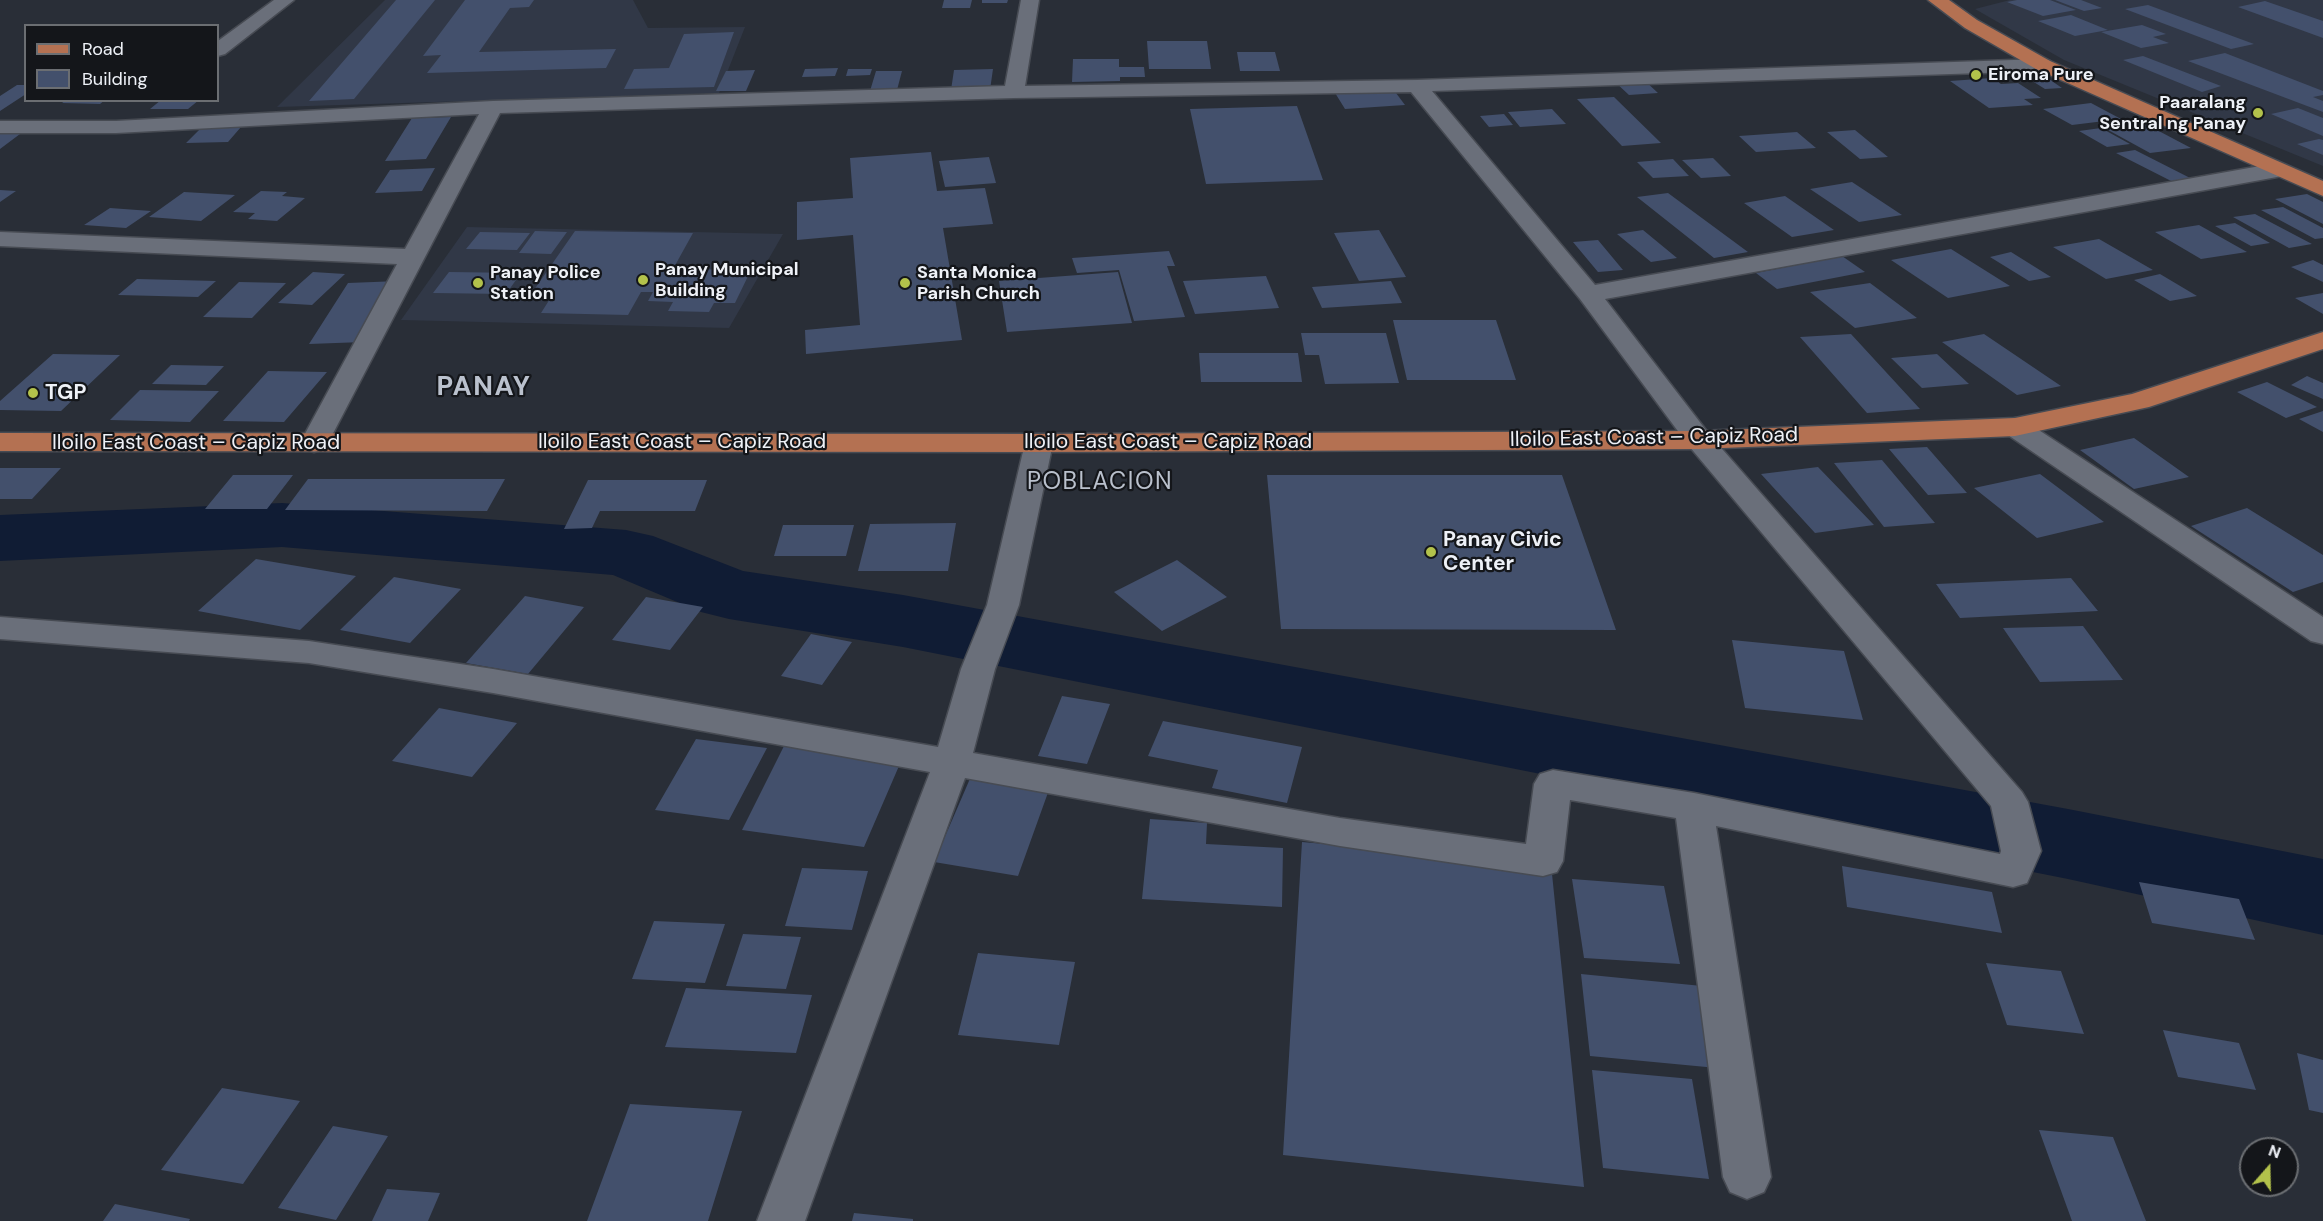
<!DOCTYPE html>
<html>
<head>
<meta charset="utf-8">
<style>
  body { margin:0 }
  #map { position:relative; width:2323px; height:1221px; overflow:hidden; background:#292e37; font-family:"DM Sans",sans-serif }
  canvas { display:block }
  .legend { position:absolute; left:24px; top:24px; width:195px; height:78px; box-sizing:border-box; background:#14161a; border:2px solid #6b6e72; margin:0; padding:8px 10px; list-style:none; font-size:18px; color:#eef1f7 }
  .legend li { display:flex; align-items:center; gap:12px; height:30px }
  .legend b { width:30px; border:2px solid #6b6e72 }
  .north { position:absolute; left:2239px; top:1137px; width:60px; height:60px; box-sizing:border-box; background:#14161a; border:2px solid #6b6e72; border-radius:50%; rotate:20deg; font-size:16px; font-weight:700; line-height:24px; text-align:center; color:#eef1f7 }
  .north::after { content:''; display:block; margin:auto; width:21px; height:27px; background:#b3c24b; clip-path:polygon(50% 0,100% 100%,50% 72%,0 100%) }
</style>
</head>
<body>
<div id="map">
<canvas width="2323" height="1221"></canvas>
<ul class="legend">
<li><b style="height:8px;background:#b47152"></b>Road</li>
<li><b style="height:16px;background:#43506c"></b>Building</li>
</ul>
<div class="north">N</div>
</div>
<script>
const ctx = document.querySelector('canvas').getContext('2d');
ctx.lineJoin = 'round';
function paint(path, color) { ctx.fillStyle = color; ctx.fill(path, 'evenodd'); }
const poly = rows => new Path2D(rows.map(r => 'M' + r).join(''));
function strokePath(path, color, width, dash) { ctx.strokeStyle = color; ctx.lineWidth = width; ctx.lineCap = dash ? 'butt' : 'round'; ctx.setLineDash(dash || []); ctx.stroke(path); }
function write(font, color, halo, rows, align = 'center') {
  ctx.font = font + ' "DM Sans",sans-serif'; ctx.lineWidth = 4.5; ctx.setLineDash([]); ctx.textBaseline = 'middle'; ctx.strokeStyle = halo; ctx.fillStyle = color; for (const [text, x, y, turn = 0] of rows) {
    ctx.save(); ctx.translate(x, y); ctx.rotate((+turn || 0) * Math.PI / 180); ctx.textAlign = isNaN(turn) ? turn : align; if (halo) ctx.strokeText(text, 0, 0); ctx.fillText(text, 0, 0); ctx.restore();
  }
}
const built = poly([
  [385,0,633,0,648,28,745,27,719,93,277,107],
  [2010,0,2323,0,2323,166,2064,60,1975,9],
  [467,227,783,234,729,328,401,320]
]);
const river = poly([
  [282,503,626,530,653,536,743,571,903,595,2068,809,2323,859,2323,935,2068,879,903,647,729,619,701,612,613,575,282,547,0,561,0,515,282,503]
]);
const building = poly([
  [396,0,435,0,354,99,309,101],
  [465,0,534,0,529,7,510,8,479,52,616,49,606,68,427,73,441,55,423,56],
  [944,0,972,0,970,8,942,8],
  [982,0,1008,0,1007,3,982,3],
  [2017,0,2050,0,2076,10,2043,16,2007,2],
  [2055,0,2081,0,2102,8,2084,11],
  [2265,1,2323,21,2323,38,2238,7],
  [2148,5,2254,44,2231,49,2125,9],
  [2071,15,2108,30,2075,36,2038,21],
  [2142,25,2166,34,2153,37,2169,43,2141,48,2101,32],
  [734,32,714,87,624,89,634,69,669,68,684,34],
  [1147,41,1207,41,1211,69,1149,69],
  [1237,52,1275,52,1280,71,1240,71],
  [2225,53,2323,91,2323,95,2313,97,2323,101,2323,112,2188,61],
  [2143,56,2221,86,2202,92,2123,60],
  [1073,59,1119,59,1119,67,1144,67,1145,77,1120,77,1120,81,1072,82],
  [838,68,835,76,802,77,805,69],
  [848,69,872,69,870,75,846,76],
  [993,69,990,90,951,90,954,70],
  [755,70,746,91,716,91,726,71],
  [876,71,902,71,897,90,870,91],
  [2046,77,2062,88,2045,89,2029,79],
  [1992,78,2001,84,2018,83,2041,98,2024,99,2033,105,1989,108,1950,81],
  [1644,80,1658,93,1629,95,1615,82],
  [17,85,26,85,26,94,0,111,0,96],
  [1390,85,1405,105,1345,109,1332,88],
  [1614,97,1661,143,1622,146,1577,99],
  [66,100,105,100,100,104,62,103],
  [161,100,199,100,188,109,150,109],
  [2091,103,2121,119,2072,125,2043,109],
  [1297,106,1323,180,1206,184,1190,109],
  [2298,108,2323,118,2323,136,2271,114],
  [1552,109,1566,124,1520,127,1508,112],
  [1504,114,1513,125,1489,127,1480,116],
  [451,117,426,159,385,161,412,118],
  [2138,120,2191,148,2150,153,2099,125],
  [241,127,228,142,186,143,200,129],
  [2101,128,2130,144,2107,147,2079,131],
  [1855,130,1888,157,1860,159,1827,132],
  [1797,132,1816,148,1756,152,1739,136],
  [0,134,20,134,0,149],
  [2319,139,2323,140,2323,155,2297,144],
  [2135,150,2198,182,2179,185,2116,153],
  [931,152,937,191,985,188,993,224,943,228,962,340,806,354,805,330,860,325,853,235,797,240,797,202,853,198,850,158],
  [989,157,996,183,945,187,939,161],
  [1713,158,1731,176,1701,178,1682,160],
  [1673,159,1689,176,1653,178,1637,162],
  [435,168,422,191,375,193,390,170],
  [1852,182,1902,215,1859,222,1810,189],
  [0,190,16,191,0,202],
  [261,191,287,192,282,196,305,198,277,221,248,219,255,213,233,212],
  [184,192,235,195,201,221,149,217],
  [1668,193,1748,252,1714,258,1637,197],
  [2307,194,2323,202,2323,224,2275,199],
  [1785,196,1834,230,1792,237,1744,203],
  [2283,207,2323,228,2323,238,2315,239,2261,210],
  [110,208,151,211,126,228,84,225],
  [2255,214,2312,244,2289,248,2233,217],
  [2235,223,2270,243,2251,246,2215,226],
  [2199,225,2247,252,2201,259,2155,232],
  [1379,230,1406,277,1359,281,1334,233],
  [1643,230,1677,258,1651,262,1617,234],
  [535,231,567,232,551,254,519,253],
  [575,231,693,233,673,269,751,270,735,303,714,303,709,312,668,311,673,302,648,301,653,292,641,292,628,315,541,313,555,291,534,290],
  [480,232,530,233,517,250,466,249],
  [2099,239,2153,270,2106,279,2053,247],
  [1598,240,1623,270,1598,272,1573,242],
  [1951,249,2010,286,1948,298,1891,260],
  [1169,251,1175,266,1167,266,1185,317,1134,321,1119,270,1077,273,1072,258],
  [2011,252,2051,277,2029,281,1990,257],
  [1842,256,1865,272,1777,289,1756,273],
  [2313,260,2323,265,2323,282,2291,267],
  [313,272,345,274,312,305,278,303],
  [449,272,521,273,506,294,433,293],
  [1118,272,1132,323,1007,332,999,281],
  [2160,274,2197,296,2170,301,2134,280],
  [1266,276,1279,308,1195,314,1183,281],
  [137,279,216,281,198,297,118,295],
  [399,281,363,342,309,344,348,283],
  [1391,281,1402,303,1322,308,1312,287],
  [239,282,286,283,252,318,203,317],
  [1870,283,1917,318,1855,328,1810,292],
  [2323,293,2323,314,2295,298],
  [1393,320,1496,320,1516,380,1407,380],
  [1301,333,1386,333,1399,383,1325,384,1319,355,1305,355],
  [1851,334,1920,409,1867,413,1800,337],
  [1984,334,2061,386,2017,395,1942,342],
  [1199,353,1298,353,1302,382,1201,382],
  [53,354,120,355,61,411,0,410,0,401],
  [1937,354,1969,384,1922,388,1891,358],
  [171,365,224,366,206,385,152,384],
  [268,371,327,372,284,422,223,421],
  [2307,376,2323,383,2323,399,2291,385],
  [2267,382,2317,407,2286,418,2237,392],
  [140,390,219,391,190,422,110,420],
  [2323,411,2323,432,2299,419],
  [2134,438,2189,477,2134,489,2080,450],
  [1927,447,1967,493,1928,495,1889,449],
  [1882,460,1935,523,1884,527,1834,463],
  [1818,467,1874,525,1815,533,1761,474],
  [0,468,61,468,32,499,0,499],
  [2040,474,2104,522,2037,538,1974,488],
  [233,475,293,475,267,509,205,509],
  [1267,475,1562,475,1616,630,1281,629],
  [308,479,505,479,487,511,285,510],
  [588,480,707,480,695,511,600,511,592,528,564,529],
  [2247,508,2323,555,2323,582,2293,592,2191,526],
  [956,523,948,571,858,571,870,524],
  [783,525,854,525,846,556,774,556],
  [256,559,356,576,300,630,198,611],
  [1177,560,1227,597,1162,631,1114,592],
  [394,577,461,589,410,643,340,630],
  [2071,578,2098,611,1960,618,1936,584],
  [525,596,584,607,528,674,466,663],
  [646,597,703,607,670,650,612,640],
  [2083,626,2123,680,2040,682,2003,628],
  [811,634,852,642,822,685,781,676],
  [1732,640,1844,651,1863,720,1745,708],
  [1062,696,1110,704,1087,764,1038,756],
  [439,708,517,723,472,777,392,761],
  [1163,721,1302,747,1287,803,1212,788,1218,770,1148,756],
  [696,739,767,748,729,820,655,810],
  [785,744,902,759,864,847,742,830],
  [972,774,1050,787,1018,876,934,862],
  [1150,819,1207,823,1206,844,1283,848,1282,907,1142,899],
  [1302,842,1551,864,1584,1187,1283,1155],
  [1842,866,1992,892,2002,933,1847,907],
  [802,868,868,871,852,930,785,926],
  [1572,879,1664,886,1680,964,1584,958],
  [2139,882,2239,899,2255,940,2152,923],
  [654,921,725,924,705,983,632,979],
  [743,934,801,937,786,989,726,986],
  [978,953,1075,962,1059,1045,958,1035],
  [1986,963,2061,971,2084,1034,2007,1025],
  [1581,974,1702,986,1717,1068,1590,1056],
  [686,988,812,995,796,1053,665,1047],
  [2163,1030,2239,1043,2256,1090,2178,1077],
  [2297,1053,2323,1060,2323,1113,2309,1110],
  [1592,1070,1692,1079,1709,1179,1603,1168],
  [222,1088,300,1101,243,1184,161,1170],
  [630,1104,742,1111,708,1221,587,1221],
  [333,1126,388,1136,336,1220,278,1208],
  [2039,1130,2113,1137,2146,1221,2072,1221],
  [387,1189,440,1193,428,1221,372,1221],
  [115,1204,190,1219,189,1221,103,1221],
  [854,1213,913,1219,913,1221,852,1221]
]);
const minor = poly([
  [274,0,294,0,225,54,218,56,218,41,274,0],
  [1021,0,1039,0,1025,86,1417,80,2043,59,2050,61,2053,65,2050,69,2043,71,1432,91,1595,285,2277,163,2285,165,2288,170,2285,175,2277,177,1605,299,1709,434,2022,792,2028,802,2041,851,2027,883,2013,887,1716,826,1771,1177,1764,1192,1747,1199,1730,1192,1723,1177,1676,818,1570,800,1563,861,1557,872,1543,876,1340,846,965,778,805,1221,757,1221,930,772,493,693,309,663,0,639,0,617,309,641,493,669,938,747,961,669,987,605,1025,443,1029,437,1039,434,1049,437,1053,443,1019,605,995,669,973,753,1340,818,1526,844,1534,784,1540,774,1553,770,1694,793,2000,854,2001,851,1991,806,1689,446,1580,299,1411,92,1014,98,500,113,328,443,324,449,314,452,304,449,300,443,397,264,0,246,0,232,405,249,479,114,116,133,0,133,0,121,116,121,493,101,1005,86,1021,0],
  [2015,418,2025,421,2323,617,2323,644,2311,641,2005,433,2001,427,2005,421,2015,418]
]);
const major = poly([
  [1928,0,1949,0,1977,20,2050,61,2323,181,2323,196,2036,69,1965,28,1928,0],
  [2323,332,2323,349,2149,407,2015,436,1699,449,1039,452,0,451,0,433,1039,434,1699,431,2015,418,2132,394,2323,332]
]);
const markers = [
  [1976,75,6,"#b3c24b"],
  [2258,113,6,"#b3c24b"],
  [643,280,6,"#b3c24b"],
  [478,283,6,"#b3c24b"],
  [905,283,6,"#b3c24b"],
  [33,393,6,"#b3c24b"],
  [1431,552,6,"#b3c24b"]
];
const farPoinames = [
  ["Eiroma Pure",1988,75],
  ["Paaralang",2246,103,"right"],
  ["Sentral ng Panay",2246,124,"right"],
  ["Panay Municipal",655,270],
  ["Building",655,291],
  ["Panay Police",490,273],
  ["Station",490,294],
  ["Santa Monica",917,273],
  ["Parish Church",917,294]
];
const poiNames = [
  ["TGP",45,393],
  ["Panay Civic",1443,540],
  ["Center",1443,564]
];
const streetNames = [
  ["Iloilo East Coast – Capiz Road",1654,438,-1],
  ["Iloilo East Coast – Capiz Road",682,442],
  ["Iloilo East Coast – Capiz Road",1168,442],
  ["Iloilo East Coast – Capiz Road",196,443]
];
const quarterNames = [
  ["POBLACION",1100,483]
];
const districtNames = [
  ["PANAY",484,388]
];
paint(built, '#313847');
paint(river, '#101c34');
paint(building, '#43506c');
strokePath(minor, '#474b53', 3);
strokePath(major, '#474b53', 3);
paint(minor, '#6a6f7a');
paint(major, '#b47152');
for (const [x, y, r, color] of markers) { const dot = new Path2D(); dot.arc(x, y, r, 0, 2 * Math.PI); ctx.fillStyle = color; ctx.fill(dot); strokePath(dot, '#14161a', 2); }
write('bold 18px', '#eef1f7', '#14161a', farPoinames, 'left');
write('bold 21px', '#eef1f7', '#14161a', poiNames, 'left');
write('21px', '#eef1f7', '#14161a', streetNames);
ctx.letterSpacing = '1.5px';
write('24px', '#bac1cd', '#14161a', quarterNames);
ctx.letterSpacing = '0px';
ctx.letterSpacing = '1.5px';
write('bold 27px', '#bac1cd', '#14161a', districtNames);
ctx.letterSpacing = '0px';
</script>
</body>
</html>
